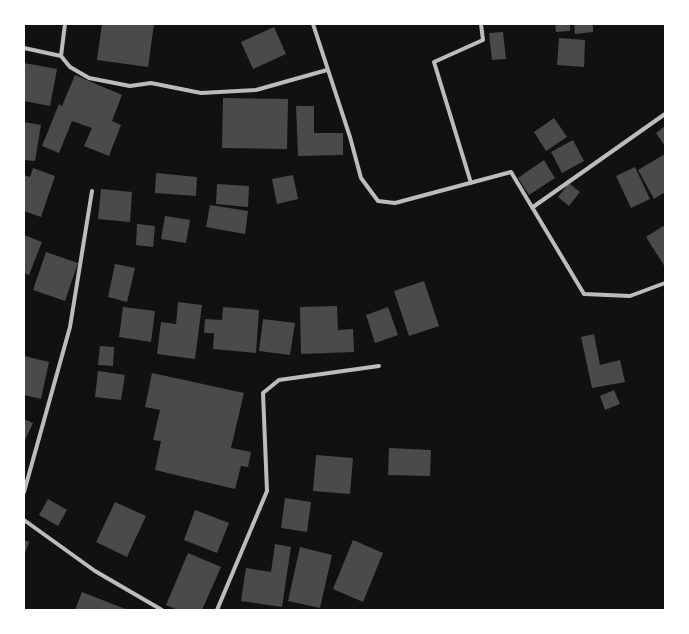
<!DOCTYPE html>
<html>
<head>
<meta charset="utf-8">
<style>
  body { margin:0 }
  #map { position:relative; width:689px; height:634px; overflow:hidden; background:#111; font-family:"PT Sans Narrow",sans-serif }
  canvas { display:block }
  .frame { position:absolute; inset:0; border:25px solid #fff; pointer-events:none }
</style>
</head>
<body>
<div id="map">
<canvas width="689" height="634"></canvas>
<div class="frame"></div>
</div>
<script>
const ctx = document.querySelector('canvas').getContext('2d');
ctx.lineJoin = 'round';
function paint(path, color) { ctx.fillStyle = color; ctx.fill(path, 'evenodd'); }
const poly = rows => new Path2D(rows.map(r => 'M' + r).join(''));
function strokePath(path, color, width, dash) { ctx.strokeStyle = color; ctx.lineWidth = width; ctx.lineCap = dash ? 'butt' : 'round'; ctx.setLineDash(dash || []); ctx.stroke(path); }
const building = poly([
  [102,24,154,24,148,67,97,60],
  [555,24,570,24,570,31,556,32],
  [574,24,593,24,593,32,575,34],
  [274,27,286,54,253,69,241,42],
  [503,32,506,59,492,60,489,33],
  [559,38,585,40,584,67,557,65],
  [24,63,57,69,50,106,24,101],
  [75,75,122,95,112,121,121,125,109,156,84,146,92,128,72,121,59,153,42,146,59,104,62,106],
  [223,98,288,99,287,149,222,148],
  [296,106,314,106,314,133,343,133,343,155,298,156],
  [554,118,567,137,546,151,534,132],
  [24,122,41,125,35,161,24,160],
  [665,126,665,146,656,133],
  [573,140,584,161,562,173,551,152],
  [665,154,665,192,654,199,638,170],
  [544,160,555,178,529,195,518,178],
  [635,167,650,199,631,208,616,176],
  [33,168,55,176,41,217,24,211,24,175,30,177],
  [156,173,197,177,196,196,155,193],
  [293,175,298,199,277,204,272,179],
  [569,183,580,192,569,206,558,197],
  [217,184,249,186,248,207,216,204],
  [101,189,132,192,130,222,98,219],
  [210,205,248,211,245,234,206,227],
  [165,216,190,220,186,243,161,239],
  [137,224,155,226,153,247,136,245],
  [665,225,665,267,646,237],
  [24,235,42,242,29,275,24,273],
  [46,252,78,263,65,301,33,290],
  [115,264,135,268,127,302,108,297],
  [424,281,439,326,409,336,394,291],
  [178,302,202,305,195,359,157,354,161,322,176,324],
  [337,306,338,330,353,329,354,352,301,354,300,307],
  [123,307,155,311,151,342,119,337],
  [223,307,259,310,256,353,213,349,214,333,204,333,205,319,222,320],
  [388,307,398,335,375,343,366,315],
  [263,319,295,323,290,355,259,351],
  [594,334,600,365,620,360,625,382,592,388,581,337],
  [100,346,114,347,113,366,98,365],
  [24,356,49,362,41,399,24,395],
  [98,371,125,375,121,400,95,397],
  [152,373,244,393,231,448,251,452,248,467,241,466,235,489,155,470,161,441,153,440,160,410,145,407],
  [614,390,620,404,605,410,600,396],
  [24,419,33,423,24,442],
  [389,448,431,450,430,476,388,475],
  [316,455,353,458,350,494,313,491],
  [285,498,311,502,307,532,281,528],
  [48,499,67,510,58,526,39,515],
  [115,502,146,516,127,557,96,542],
  [195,510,229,523,217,553,184,540],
  [24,540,29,542,24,556],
  [353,540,383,553,363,602,333,589],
  [275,544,291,547,282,607,241,601,246,568,271,572],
  [300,547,332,555,320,608,288,601],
  [188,553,221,567,202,610,178,610,166,605],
  [82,592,128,610,75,610]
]);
const minor = poly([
  [313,24,350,137,361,178,378,201,395,203,511,172,584,294,630,296,665,283],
  [24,48,61,56,65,24],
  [61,56,70,67,89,78,130,86,151,83,201,93,256,90,327,70],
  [471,183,434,62,483,40,481,24],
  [533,207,665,114],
  [24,492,70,327,92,191],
  [24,520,95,571,162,610],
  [217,610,267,491,263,393,279,380,379,366]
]);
paint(building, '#4a4a4a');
strokePath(minor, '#bcbcbc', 4);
</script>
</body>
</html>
